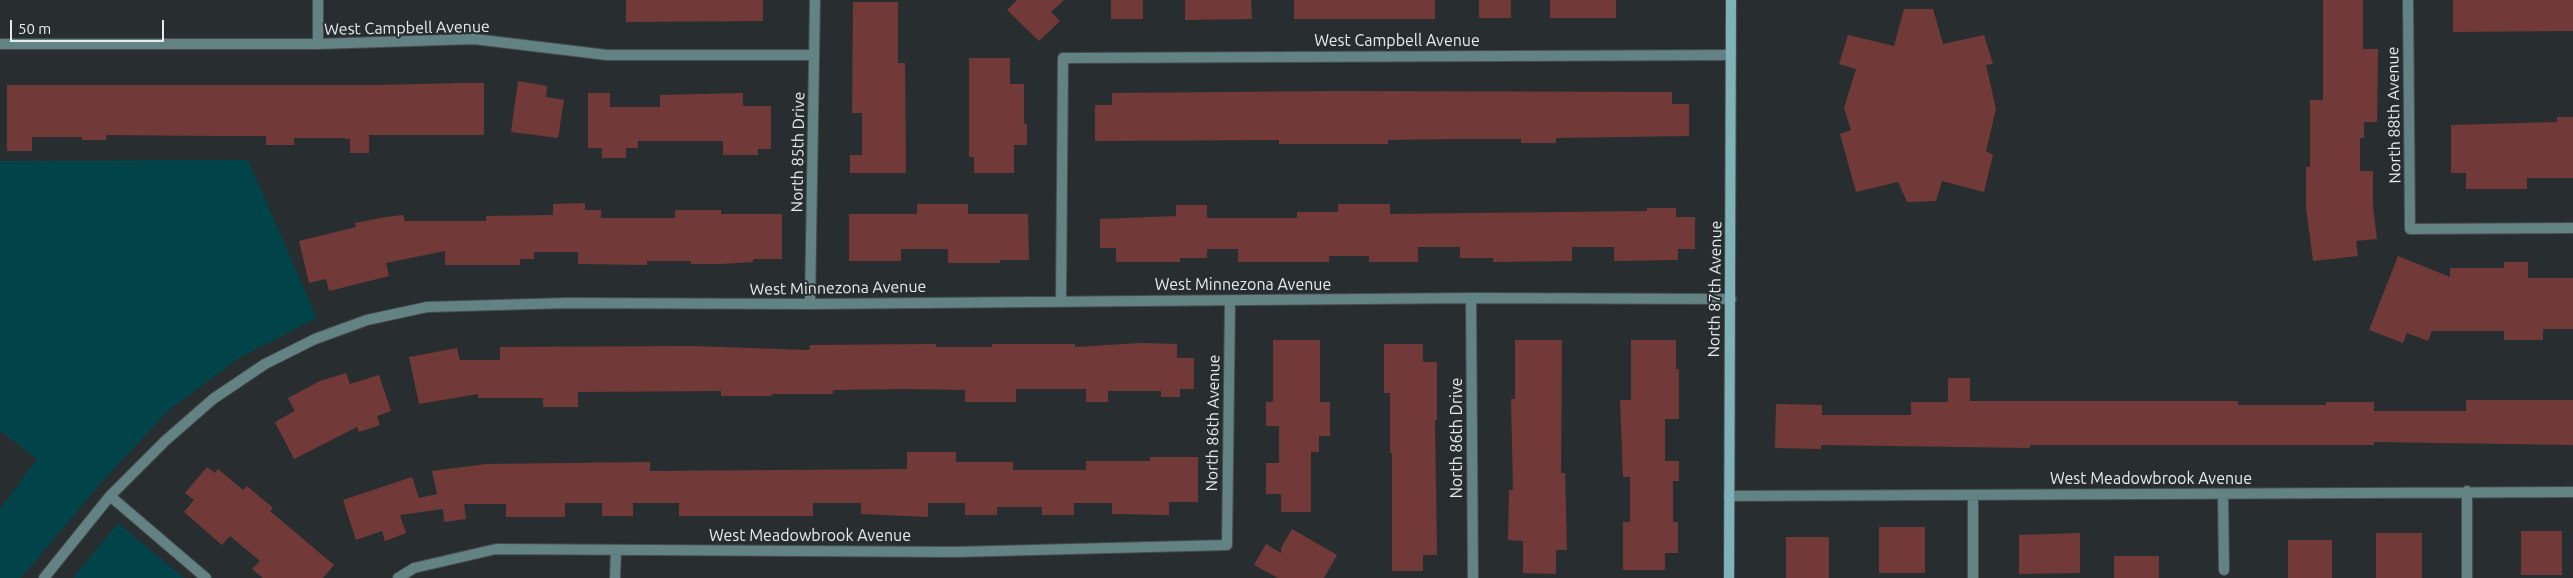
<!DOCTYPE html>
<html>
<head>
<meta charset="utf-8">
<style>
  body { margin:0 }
  #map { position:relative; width:2573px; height:578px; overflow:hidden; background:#282e2f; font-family:Ubuntu,sans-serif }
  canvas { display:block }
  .scale { position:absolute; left:10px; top:20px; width:154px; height:22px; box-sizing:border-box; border:2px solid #e7ebeb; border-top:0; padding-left:6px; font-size:15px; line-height:18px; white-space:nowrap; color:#e7ebeb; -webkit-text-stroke:4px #282e2f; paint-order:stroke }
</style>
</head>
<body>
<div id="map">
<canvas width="2573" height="578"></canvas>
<div class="scale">50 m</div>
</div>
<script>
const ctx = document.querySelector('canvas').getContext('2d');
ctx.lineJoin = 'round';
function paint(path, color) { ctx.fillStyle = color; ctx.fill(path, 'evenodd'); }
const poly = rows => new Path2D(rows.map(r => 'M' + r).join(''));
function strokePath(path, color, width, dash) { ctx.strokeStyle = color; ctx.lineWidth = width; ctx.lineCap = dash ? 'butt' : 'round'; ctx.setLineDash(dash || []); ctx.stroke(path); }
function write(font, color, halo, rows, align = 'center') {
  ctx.font = font + ' Ubuntu,sans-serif'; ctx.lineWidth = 4; ctx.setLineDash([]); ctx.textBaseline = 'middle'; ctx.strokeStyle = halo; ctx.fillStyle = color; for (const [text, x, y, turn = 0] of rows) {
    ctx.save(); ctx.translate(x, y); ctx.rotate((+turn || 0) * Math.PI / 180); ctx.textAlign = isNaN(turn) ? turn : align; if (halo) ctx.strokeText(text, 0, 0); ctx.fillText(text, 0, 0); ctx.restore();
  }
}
const green = poly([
  [248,160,317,318,239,358,169,410,107,476,21,578,0,578,0,509,37,459,0,431,0,161],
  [118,523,184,578,73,578]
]);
const building = poly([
  [626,0,763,0,763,21,626,22],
  [1017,0,1064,0,1051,12,1060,21,1039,41,1007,10],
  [1111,0,1143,0,1143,19,1111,19],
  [1185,0,1251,0,1252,19,1185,20],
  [1294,0,1435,0,1435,19,1294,19],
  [1479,0,1511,0,1511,18,1479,18],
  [1550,0,1616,0,1616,18,1550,18],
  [2323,0,2363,0,2363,49,2378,49,2377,122,2364,122,2364,138,2360,138,2360,171,2373,171,2373,207,2377,239,2356,241,2358,256,2313,261,2306,208,2306,167,2310,167,2310,100,2323,100],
  [2453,0,2573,0,2573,31,2453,32],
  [853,2,898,2,898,63,905,63,906,173,850,173,850,155,862,155,862,113,852,113],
  [1904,9,1933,9,1943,44,1984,35,1993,64,1986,65,1996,109,1986,151,1993,155,1984,192,1942,181,1936,201,1907,202,1898,182,1856,192,1840,134,1851,130,1844,108,1856,69,1839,64,1848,35,1894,46],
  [969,58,1010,58,1010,84,1024,84,1024,124,1027,124,1027,145,1014,145,1014,173,974,173,974,157,969,157],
  [518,81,547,86,546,97,564,100,558,138,511,132],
  [458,83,484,83,484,135,369,135,369,153,350,153,350,139,340,138,294,138,294,145,266,145,266,136,220,136,106,135,106,140,82,140,82,137,32,137,32,151,7,151,7,85,379,85],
  [1339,91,1672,92,1672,104,1689,104,1689,136,1556,138,1556,143,1521,143,1521,139,1450,139,1388,140,1388,144,1279,144,1279,140,1095,141,1095,105,1112,105,1112,93],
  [588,93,610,93,610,107,660,107,660,95,743,93,743,106,771,106,771,149,758,149,758,155,723,155,723,141,638,141,638,148,626,148,626,158,602,158,602,148,588,148],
  [2557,117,2573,117,2573,178,2527,178,2527,189,2466,189,2466,173,2451,173,2451,125,2557,122],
  [585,203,585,210,601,210,601,218,675,218,675,210,721,210,721,214,782,214,782,259,753,259,753,262,721,264,691,264,691,261,647,261,647,265,578,264,578,252,534,252,534,259,520,259,520,265,445,265,445,251,386,263,389,276,329,291,326,279,309,283,299,241,356,227,355,223,386,217,403,215,405,221,486,221,486,216,553,215,553,204],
  [917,204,968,204,968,214,1028,214,1029,260,1000,260,1000,263,948,263,948,249,901,249,901,261,849,261,849,214,917,214],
  [1338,204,1390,204,1390,214,1647,211,1647,208,1676,208,1676,217,1695,217,1695,249,1678,249,1678,260,1614,261,1614,247,1572,247,1572,261,1493,262,1493,258,1460,258,1460,247,1418,247,1418,262,1369,262,1369,256,1329,256,1329,262,1238,262,1238,249,1207,249,1207,258,1180,258,1180,262,1116,262,1116,248,1100,248,1100,219,1176,216,1176,205,1207,205,1207,218,1297,218,1297,212,1338,212],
  [2398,256,2450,277,2450,268,2504,268,2504,262,2528,262,2528,278,2573,278,2573,329,2543,329,2543,340,2504,340,2504,331,2432,331,2428,341,2407,333,2403,343,2369,330],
  [1273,340,1320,340,1320,402,1330,402,1330,436,1319,436,1319,452,1311,452,1311,512,1281,512,1281,494,1266,494,1266,463,1279,463,1279,426,1266,426,1266,402,1273,402],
  [1515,340,1562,340,1561,473,1565,473,1567,550,1556,550,1556,574,1523,573,1523,541,1508,540,1509,490,1513,490,1511,399,1515,399],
  [1631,340,1676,340,1676,369,1679,369,1679,419,1665,419,1665,461,1679,461,1679,481,1673,481,1673,522,1678,522,1678,553,1665,553,1665,570,1623,570,1623,522,1630,522,1630,477,1623,477,1620,400,1631,400],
  [1140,343,1177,344,1177,358,1194,358,1194,389,1180,389,1180,397,1161,397,1161,391,1108,391,1108,402,1086,402,1086,389,1016,389,1016,402,965,402,965,390,905,389,833,390,833,394,772,394,772,396,721,396,721,391,578,392,578,407,543,407,543,398,478,398,478,394,419,404,409,357,457,348,460,360,500,360,500,347,692,346,809,350,810,345,936,344,936,347,992,347,992,344,1075,344,1075,347],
  [1384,344,1423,344,1423,362,1437,362,1437,420,1435,420,1437,555,1423,555,1423,571,1392,571,1392,453,1390,453,1390,393,1384,393],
  [346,373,350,384,379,375,391,411,377,416,380,425,359,432,357,427,294,459,275,422,295,411,288,398,320,381],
  [1948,378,1970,378,1970,401,2238,401,2238,405,2326,405,2326,402,2374,402,2374,411,2466,411,2466,400,2573,400,2573,445,2374,442,2374,445,2030,445,2030,448,1821,445,1821,449,1775,448,1776,404,1822,405,1822,415,1911,415,1911,402,1948,402],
  [907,452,956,452,956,462,1013,462,1013,470,1086,470,1086,461,1150,461,1150,457,1198,457,1198,502,1169,502,1169,515,1112,514,1112,503,1074,503,1074,515,1042,515,1042,507,997,507,997,515,965,515,965,503,928,503,928,517,861,514,861,503,813,503,813,516,679,516,679,503,633,503,633,516,602,516,602,503,565,503,565,517,506,517,506,504,464,504,466,519,444,522,443,509,400,515,406,533,385,541,382,531,356,540,343,500,412,477,419,498,437,494,432,471,486,464,650,462,650,471,907,469],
  [207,467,215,473,218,469,243,490,247,486,273,508,270,511,334,565,323,578,263,578,252,569,260,561,230,536,222,545,184,512,194,500,185,493],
  [1879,527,1925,527,1925,573,1879,573],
  [1292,529,1337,555,1324,578,1278,578,1254,565,1266,544,1281,553,1281,548],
  [2521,531,2562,531,2562,575,2521,575],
  [2080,533,2080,573,2019,574,2019,535],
  [2376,533,2422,533,2422,578,2376,578],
  [1786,537,1829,537,1829,578,1786,578],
  [2288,540,2332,540,2332,578,2288,578],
  [2114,556,2159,556,2159,578,2114,578]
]);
const street = poly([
  [318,0,318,44],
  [2408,0,2410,229,2573,228],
  [0,44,318,44,474,39,607,55,814,55],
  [1471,298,1473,578],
  [1061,301,1063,58,1731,55],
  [810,304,815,0],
  [2467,491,2467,578],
  [2223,494,2224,570],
  [110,496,206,578],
  [1729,496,2573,492],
  [44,578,110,496,165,441,213,399,265,364,315,339,367,320,427,307,567,303,810,304,1471,298,1731,299],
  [398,578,414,568,496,549,955,552,1227,545,1230,301],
  [615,578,616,550],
  [1973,578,1973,495]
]);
const secondary = poly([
  [1729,578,1731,0]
]);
const streetNames = [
  ["West Campbell Avenue",407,28,-1],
  ["West Campbell Avenue",1397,41],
  ["North 88th Avenue",2394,115,-91],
  ["North 85th Drive",798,152,-89],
  ["West Minnezona Avenue",1243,285],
  ["West Minnezona Avenue",838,288,-1],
  ["North 87th Avenue",1715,289,-89],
  ["North 86th Avenue",1213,423,-89],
  ["North 86th Drive",1457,438,-90],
  ["West Meadowbrook Avenue",2151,479],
  ["West Meadowbrook Avenue",810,536]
];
paint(green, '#004449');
paint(building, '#713a39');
strokePath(street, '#474c4d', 12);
strokePath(secondary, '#474c4d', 12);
strokePath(street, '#638284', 10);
strokePath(secondary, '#7fb2b6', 10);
write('16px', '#e7ebeb', '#282e2f', streetNames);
</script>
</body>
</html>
